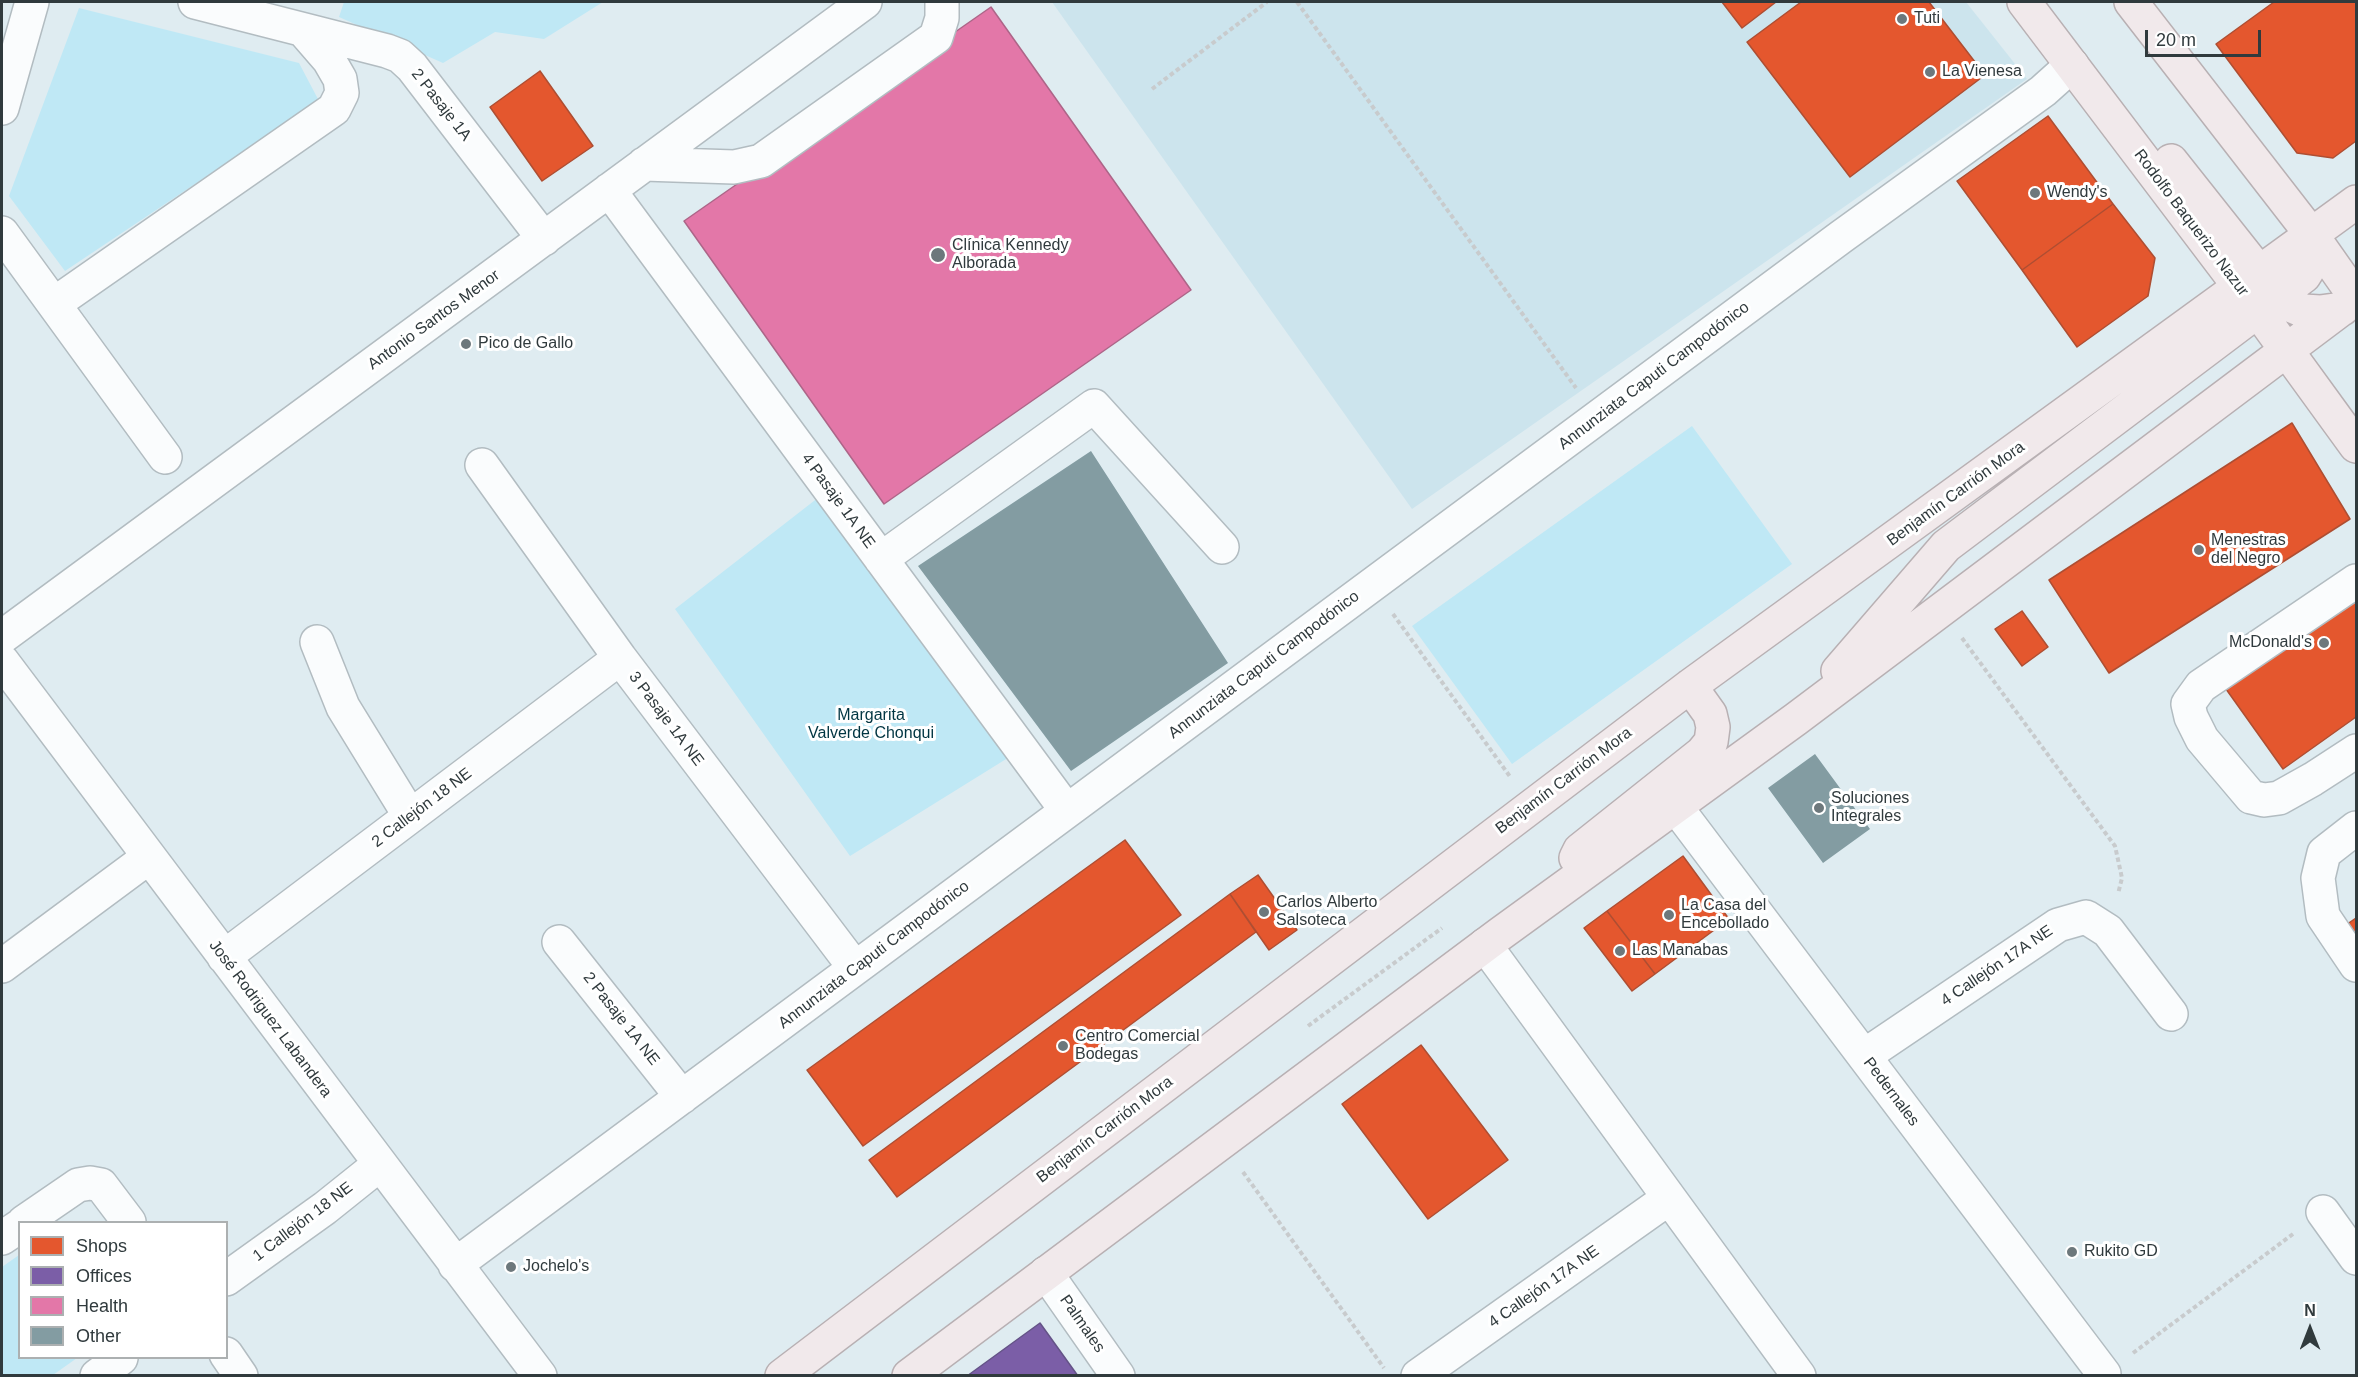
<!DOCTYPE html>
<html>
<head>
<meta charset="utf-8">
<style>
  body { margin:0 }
  #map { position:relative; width:2358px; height:1377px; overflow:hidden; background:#dfecf1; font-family:Arial,sans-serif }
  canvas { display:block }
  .frame { position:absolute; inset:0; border:3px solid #303a3d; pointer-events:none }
  .legend { position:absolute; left:18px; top:1221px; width:210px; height:138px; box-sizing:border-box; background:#fff; border:2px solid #acb0b1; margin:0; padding:8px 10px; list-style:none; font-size:18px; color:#303a3d }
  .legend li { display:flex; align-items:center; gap:12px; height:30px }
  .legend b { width:30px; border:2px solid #acb0b1 }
  .north { position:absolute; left:2280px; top:1299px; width:60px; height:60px; -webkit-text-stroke:4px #fff; paint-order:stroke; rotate:0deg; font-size:16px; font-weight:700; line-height:24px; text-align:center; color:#303a3d }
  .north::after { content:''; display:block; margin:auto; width:21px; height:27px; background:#303a3d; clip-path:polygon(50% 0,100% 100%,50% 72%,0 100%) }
  .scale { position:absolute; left:2145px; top:30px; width:116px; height:27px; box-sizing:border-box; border:3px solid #303a3d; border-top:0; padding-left:8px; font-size:18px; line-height:21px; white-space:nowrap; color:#303a3d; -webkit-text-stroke:4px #fff; paint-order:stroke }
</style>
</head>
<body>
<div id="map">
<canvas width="2358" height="1377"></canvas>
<div class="frame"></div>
<ul class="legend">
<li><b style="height:16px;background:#e4572e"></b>Shops</li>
<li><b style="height:16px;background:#7b5ea7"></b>Offices</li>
<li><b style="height:16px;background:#e377a8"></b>Health</li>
<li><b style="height:16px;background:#839ca2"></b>Other</li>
</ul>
<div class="north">N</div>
<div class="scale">20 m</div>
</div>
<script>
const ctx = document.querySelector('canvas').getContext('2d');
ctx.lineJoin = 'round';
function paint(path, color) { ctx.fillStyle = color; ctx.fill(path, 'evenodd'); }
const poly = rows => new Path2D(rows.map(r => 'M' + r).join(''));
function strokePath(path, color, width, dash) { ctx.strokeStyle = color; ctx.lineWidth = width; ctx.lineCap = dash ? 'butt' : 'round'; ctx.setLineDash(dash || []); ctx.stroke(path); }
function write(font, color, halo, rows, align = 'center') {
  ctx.font = font + ' Arial,sans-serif'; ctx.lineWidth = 6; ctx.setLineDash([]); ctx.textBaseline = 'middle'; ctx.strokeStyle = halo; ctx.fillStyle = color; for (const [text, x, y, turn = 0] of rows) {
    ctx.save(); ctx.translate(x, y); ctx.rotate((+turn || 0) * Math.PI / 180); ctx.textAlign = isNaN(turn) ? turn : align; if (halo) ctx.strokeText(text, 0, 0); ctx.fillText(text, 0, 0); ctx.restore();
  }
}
const built = poly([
  [1052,2,1966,2,2027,79,1412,509]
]);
const green = poly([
  [344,2,603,2,544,39,495,32,443,63,339,17],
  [79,8,299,63,319,101,65,271,9,196],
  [1692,426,1792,564,1512,764,1412,626],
  [819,497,1011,756,850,856,675,609],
  [19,1255,20,1358,77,1358,53,1375,2,1375,2,1267]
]);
const shops = poly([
  [1722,2,1776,2,1742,28,1722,2],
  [1801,2,1929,2,1985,75,1850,177,1747,42,1801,2],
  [2274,2,2356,2,2356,141,2333,158,2297,153,2216,44,2274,2],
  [540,71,593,146,542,181,490,107,540,71],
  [2048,116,2113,204,2022,270,1957,181,2048,116],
  [2113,204,2155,258,2148,296,2077,347,2022,270,2113,204],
  [2292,423,2350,519,2109,673,2049,580,2292,423],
  [2356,597,2356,717,2283,769,2226,689,2356,597],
  [2022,611,2048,647,2022,666,1995,629,2022,611],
  [1125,840,1181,915,863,1146,807,1070,1125,840],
  [1683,856,1729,919,1655,974,1607,911,1683,856],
  [1258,875,1297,930,1269,950,1230,894,1258,875],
  [1230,894,1256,932,897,1197,869,1160,1230,894],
  [1607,911,1655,974,1632,991,1584,928,1607,911],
  [2356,918,2356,953,2340,929,2356,918],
  [1421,1045,1508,1160,1428,1219,1342,1104,1421,1045]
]);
const offices = poly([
  [1040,1323,1078,1376,967,1376,1040,1323]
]);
const health = poly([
  [991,7,1191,290,884,504,684,221,991,7]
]);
const building = poly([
  [1091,451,1228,663,1071,771,918,566],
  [1815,754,1870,829,1823,863,1768,788]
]);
const path = poly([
  [1297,2,1576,388],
  [1152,89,1267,2],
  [1393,614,1511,778],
  [1962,638,2115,846,2122,878,2118,894],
  [1308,1026,1442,928],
  [1243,1172,1384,1368],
  [2133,1353,2293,1234]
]);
const minor = poly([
  [195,2,387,51,400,56,412,67,544,239],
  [2,108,32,2],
  [644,164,734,167,761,161,936,37,942,18,942,2],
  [609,190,1067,811],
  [2,233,165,457],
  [54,304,334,109,342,93,340,79,329,60,303,30],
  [482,465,620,658,855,968],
  [881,559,1094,406,1222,547],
  [2356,581,2201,686,2188,704,2191,717,2202,739,2251,797,2264,800,2279,798,2313,779,2356,751],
  [2,637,865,2],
  [317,642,343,707,410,816],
  [2,661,540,1376],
  [1676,807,2104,1374,2102,1376],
  [2356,828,2324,853,2318,878,2323,916,2356,965],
  [559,942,682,1097],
  [1485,945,1799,1376],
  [224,957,620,658],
  [2,966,149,857],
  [1864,1056,2058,925,2086,917,2108,931,2171,1014],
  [2323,1212,2356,1258],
  [24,1222,78,1185,90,1183,101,1185,129,1222],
  [2,1238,20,1226],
  [455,1265,1841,237,2043,91,2072,65],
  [1046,1273,1118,1376],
  [226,1279,325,1208,380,1164],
  [226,1354,241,1376],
  [97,1376,121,1358],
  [1418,1376,1669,1198]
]);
const major = poly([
  [2024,2,2258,311,2356,446],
  [2131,2,2311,234,2356,298],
  [2171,161,2278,296,2290,305,2304,311,2320,312,2342,309],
  [1838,671,1946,546,2304,276,2314,260,2314,250,2311,234],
  [1576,858,1580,850,1702,753,1711,742,1713,727,1710,714,1690,686],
  [782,1376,1690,686,2356,202],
  [909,1376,1500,934,1796,719,2356,298]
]);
const markers = [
  [1902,19,6,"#6d787c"],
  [1930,72,6,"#6d787c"],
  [2035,193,6,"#6d787c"],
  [938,255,8,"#6d787c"],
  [466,344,6,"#6d787c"],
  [2199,550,6,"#6d787c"],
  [2324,643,6,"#6d787c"],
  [1819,808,6,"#6d787c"],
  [1264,912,6,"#6d787c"],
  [1669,915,6,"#6d787c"],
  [1620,951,6,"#6d787c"],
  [1063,1046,6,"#6d787c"],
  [2072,1252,6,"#6d787c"],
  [511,1267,6,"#6d787c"]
];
const poiNames = [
  ["Tuti",1914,19],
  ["La Vienesa",1942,72],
  ["Wendy's",2047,193],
  ["Clínica Kennedy",952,246],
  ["Alborada",952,264],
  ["Pico de Gallo",478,344],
  ["Menestras",2211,541],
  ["del Negro",2211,559],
  ["McDonald's",2312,643,"right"],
  ["Soluciones",1831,799],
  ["Integrales",1831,817],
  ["Carlos Alberto",1276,903],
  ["Salsoteca",1276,921],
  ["La Casa del",1681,906],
  ["Encebollado",1681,924],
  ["Las Manabas",1632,951],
  ["Centro Comercial",1075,1037],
  ["Bodegas",1075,1055],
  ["Rukito GD",2084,1252],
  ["Jochelo's",523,1267]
];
const streetNames = [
  ["2 Pasaje 1A",441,105,52],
  ["Rodolfo Baquerizo Nazur",2191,223,53],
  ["Antonio Santos Menor",434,320,-36],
  ["Annunziata Caputi Campodónico",1654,376,-37],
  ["Benjamín Carrión Mora",1956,494,-36],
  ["4 Pasaje 1A NE",838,501,54],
  ["Annunziata Caputi Campodónico",1264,665,-37],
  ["3 Pasaje 1A NE",666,719,53],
  ["Benjamín Carrión Mora",1564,781,-37],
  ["2 Callejón 18 NE",422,808,-37],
  ["Annunziata Caputi Campodónico",874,955,-37],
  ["4 Callejón 17A NE",1997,966,-34],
  ["José Rodriguez Labandera",270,1019,53],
  ["2 Pasaje 1A NE",621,1019,52],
  ["Pedernales",1891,1092,53],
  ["Benjamín Carrión Mora",1105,1130,-37],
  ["1 Callejón 18 NE",303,1222,-37],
  ["4 Callejón 17A NE",1544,1287,-35],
  ["Palmales",1082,1324,55]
];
const parkNames = [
  ["Margarita",871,716],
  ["Valverde Chonqui",871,734]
];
paint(built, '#cce4ed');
paint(green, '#bfe8f5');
paint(shops, '#e4572e');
strokePath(shops, '#ae4e32', 1.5);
paint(offices, '#7b5ea7');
strokePath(offices, '#645387', 1.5);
paint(health, '#e377a8');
strokePath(health, '#ad6588', 1.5);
paint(building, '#839ca2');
strokePath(minor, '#b2bcc1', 36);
strokePath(major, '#b8b0b3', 36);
strokePath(path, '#c8cbcd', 4, [4.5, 3]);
strokePath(minor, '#fafcfd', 33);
strokePath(major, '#f1e9eb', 33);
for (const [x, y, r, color] of markers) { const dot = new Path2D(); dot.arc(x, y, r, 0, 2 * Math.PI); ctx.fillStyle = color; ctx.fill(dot); strokePath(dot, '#fff', 2); }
write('16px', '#303a3d', '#fff', poiNames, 'left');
write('16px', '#303a3d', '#fff', streetNames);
write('16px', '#003542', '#fff', parkNames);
</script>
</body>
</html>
